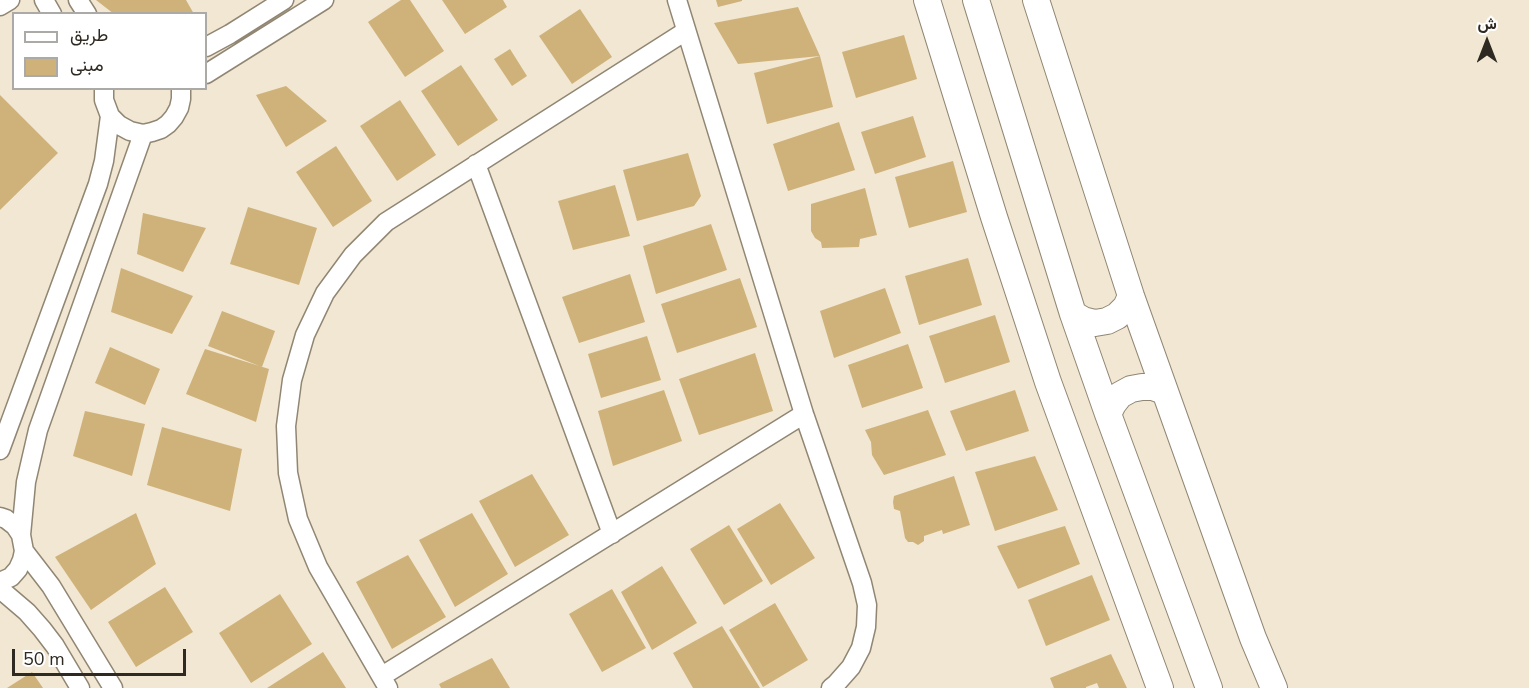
<!DOCTYPE html>
<html>
<head>
<meta charset="utf-8">
<style>
  body { margin:0 }
  #map { position:relative; width:1529px; height:688px; overflow:hidden; background:#f2e7d2; font-family:"Nunito Sans",Vazirmatn,sans-serif }
  canvas { display:block }
  .legend { position:absolute; left:12px; top:12px; width:195px; height:78px; box-sizing:border-box; background:#fff; border:2px solid #abaaa7; margin:0; padding:8px 10px; list-style:none; font-size:18px; color:#2e2a22 }
  .legend li { display:flex; align-items:center; gap:12px; height:30px }
  .legend b { width:30px; border:2px solid #abaaa7 }
  .north { position:absolute; left:1457px; top:12px; width:60px; height:60px; -webkit-text-stroke:4px #fff; paint-order:stroke; rotate:0deg; font-size:16px; font-weight:700; line-height:24px; text-align:center; color:#2e2a22 }
  .north::after { content:''; display:block; margin:auto; width:21px; height:27px; background:#2e2a22; clip-path:polygon(50% 0,100% 100%,50% 72%,0 100%) }
  .scale { position:absolute; left:12px; top:649px; width:174px; height:27px; box-sizing:border-box; border:3px solid #2e2a22; border-top:0; padding-left:8px; font-size:18px; line-height:21px; white-space:nowrap; color:#2e2a22; -webkit-text-stroke:4px #fff; paint-order:stroke }
</style>
</head>
<body>
<div id="map">
<canvas width="1529" height="688"></canvas>
<ul class="legend">
<li><b style="height:8px;background:#fff"></b>طريق</li>
<li><b style="height:16px;background:#cfb27a"></b>مبنى</li>
</ul>
<div class="north">ش</div>
<div class="scale">50 m</div>
</div>
<script>
const ctx = document.querySelector('canvas').getContext('2d');
ctx.lineJoin = 'round';
function paint(path, color) { ctx.fillStyle = color; ctx.fill(path, 'evenodd'); }
const poly = rows => new Path2D(rows.map(r => 'M' + r).join(''));
function strokePath(path, color, width, dash) { ctx.strokeStyle = color; ctx.lineWidth = width; ctx.lineCap = dash ? 'butt' : 'round'; ctx.setLineDash(dash || []); ctx.stroke(path); }
const building = poly([
  [96,0,186,0,194,14,114,14],
  [401,0,410,0,444,51,405,77,368,22],
  [442,0,503,0,507,7,465,34],
  [716,0,742,0,742,1,718,7],
  [798,7,820,56,833,107,767,124,754,73,820,56,738,64,714,23],
  [580,9,612,57,572,84,539,36],
  [904,35,917,79,856,98,842,52],
  [510,49,527,76,512,86,494,59],
  [461,65,498,120,458,146,421,91],
  [286,86,327,121,286,147,256,95],
  [0,95,58,153,0,210],
  [400,100,436,155,397,181,360,126],
  [913,116,926,157,875,174,861,132],
  [839,122,855,170,788,191,773,144],
  [336,146,372,201,333,227,296,172],
  [688,153,701,196,694,206,637,221,623,170],
  [953,161,967,212,909,228,895,177],
  [615,185,630,236,573,250,558,201],
  [865,188,877,235,860,239,859,247,822,248,821,242,815,238,811,231,811,204],
  [248,207,317,228,299,285,230,264],
  [143,213,206,228,183,272,137,254],
  [711,224,727,270,656,294,643,246],
  [968,258,982,305,919,325,905,276],
  [121,268,193,296,172,334,111,312],
  [630,274,645,322,579,343,562,297],
  [740,278,757,327,677,353,661,304],
  [885,288,901,333,834,358,820,311],
  [222,311,275,331,262,367,208,346],
  [995,315,1010,362,945,383,929,336],
  [647,336,661,380,601,398,588,354],
  [908,344,923,388,862,408,848,365],
  [110,347,160,369,145,405,95,383],
  [205,349,269,369,256,422,186,394],
  [755,353,773,411,699,435,679,379],
  [664,390,682,441,613,466,598,411],
  [1015,390,1029,431,966,451,950,411],
  [928,410,946,455,884,475,872,455,871,442,865,430],
  [85,411,145,424,132,476,73,456],
  [162,427,242,449,230,511,147,485],
  [1035,456,1058,510,995,531,975,472],
  [532,474,569,535,515,567,479,501],
  [954,476,970,525,943,534,942,530,924,536,924,541,918,545,913,542,908,542,905,538,900,511,894,509,893,502,894,496],
  [780,503,815,558,771,585,737,529],
  [136,513,156,564,91,610,55,557],
  [472,513,508,574,455,607,419,540],
  [729,525,763,581,724,605,690,549],
  [1065,526,1080,564,1018,589,997,546],
  [408,555,446,617,392,649,356,582],
  [662,566,697,623,652,650,621,592],
  [1092,575,1110,620,1046,646,1028,600],
  [165,587,193,632,136,667,108,622],
  [612,589,646,648,602,672,569,614],
  [280,594,312,644,251,683,219,633],
  [775,603,808,660,763,687,729,630],
  [722,626,760,688,693,688,673,653],
  [323,652,346,688,267,688],
  [1111,654,1127,688,1099,688,1097,683,1086,687,1086,688,1054,688,1050,678],
  [492,658,510,688,441,688,439,684],
  [32,672,43,688,7,688]
]);
const street = poly([
  [44,0,52,14],
  [78,0,87,14],
  [677,0,804,414,862,583,867,605,866,627,861,648,851,667,836,684,831,688],
  [0,6,10,0],
  [206,47,230,34,284,0],
  [206,74,324,0],
  [104,88,104,100,110,116,119,125,130,131,143,134,152,132,161,129,168,124,174,117,179,108,181,99,181,88],
  [476,164,612,534],
  [0,450,98,184,104,161,110,116],
  [0,517,6,519,15,526,21,535,24,551,22,560,18,569,11,577,0,582],
  [21,535,26,482,38,430,143,134],
  [24,551,51,586,113,688],
  [0,589,27,612,42,629,55,646,80,688],
  [382,676,804,414],
  [388,688,318,567,298,519,288,473,286,426,292,380,305,335,325,293,353,255,386,222,686,31]
]);
const secondary = poly([
  [927,0,994,217,1048,382,1160,688],
  [976,0,1073,314,1108,414,1209,688],
  [1036,0,1131,296,1253,638,1274,688],
  [1073,314,1083,320,1095,323,1107,321,1117,316,1126,307,1131,296],
  [1108,414,1113,404,1120,395,1131,389,1142,387,1153,387,1164,391]
]);
paint(building, '#cfb27a');
strokePath(street, '#908673', 21);
strokePath(secondary, '#908673', 28);
strokePath(street, '#fff', 18);
strokePath(secondary, '#fff', 26);
</script>
</body>
</html>
